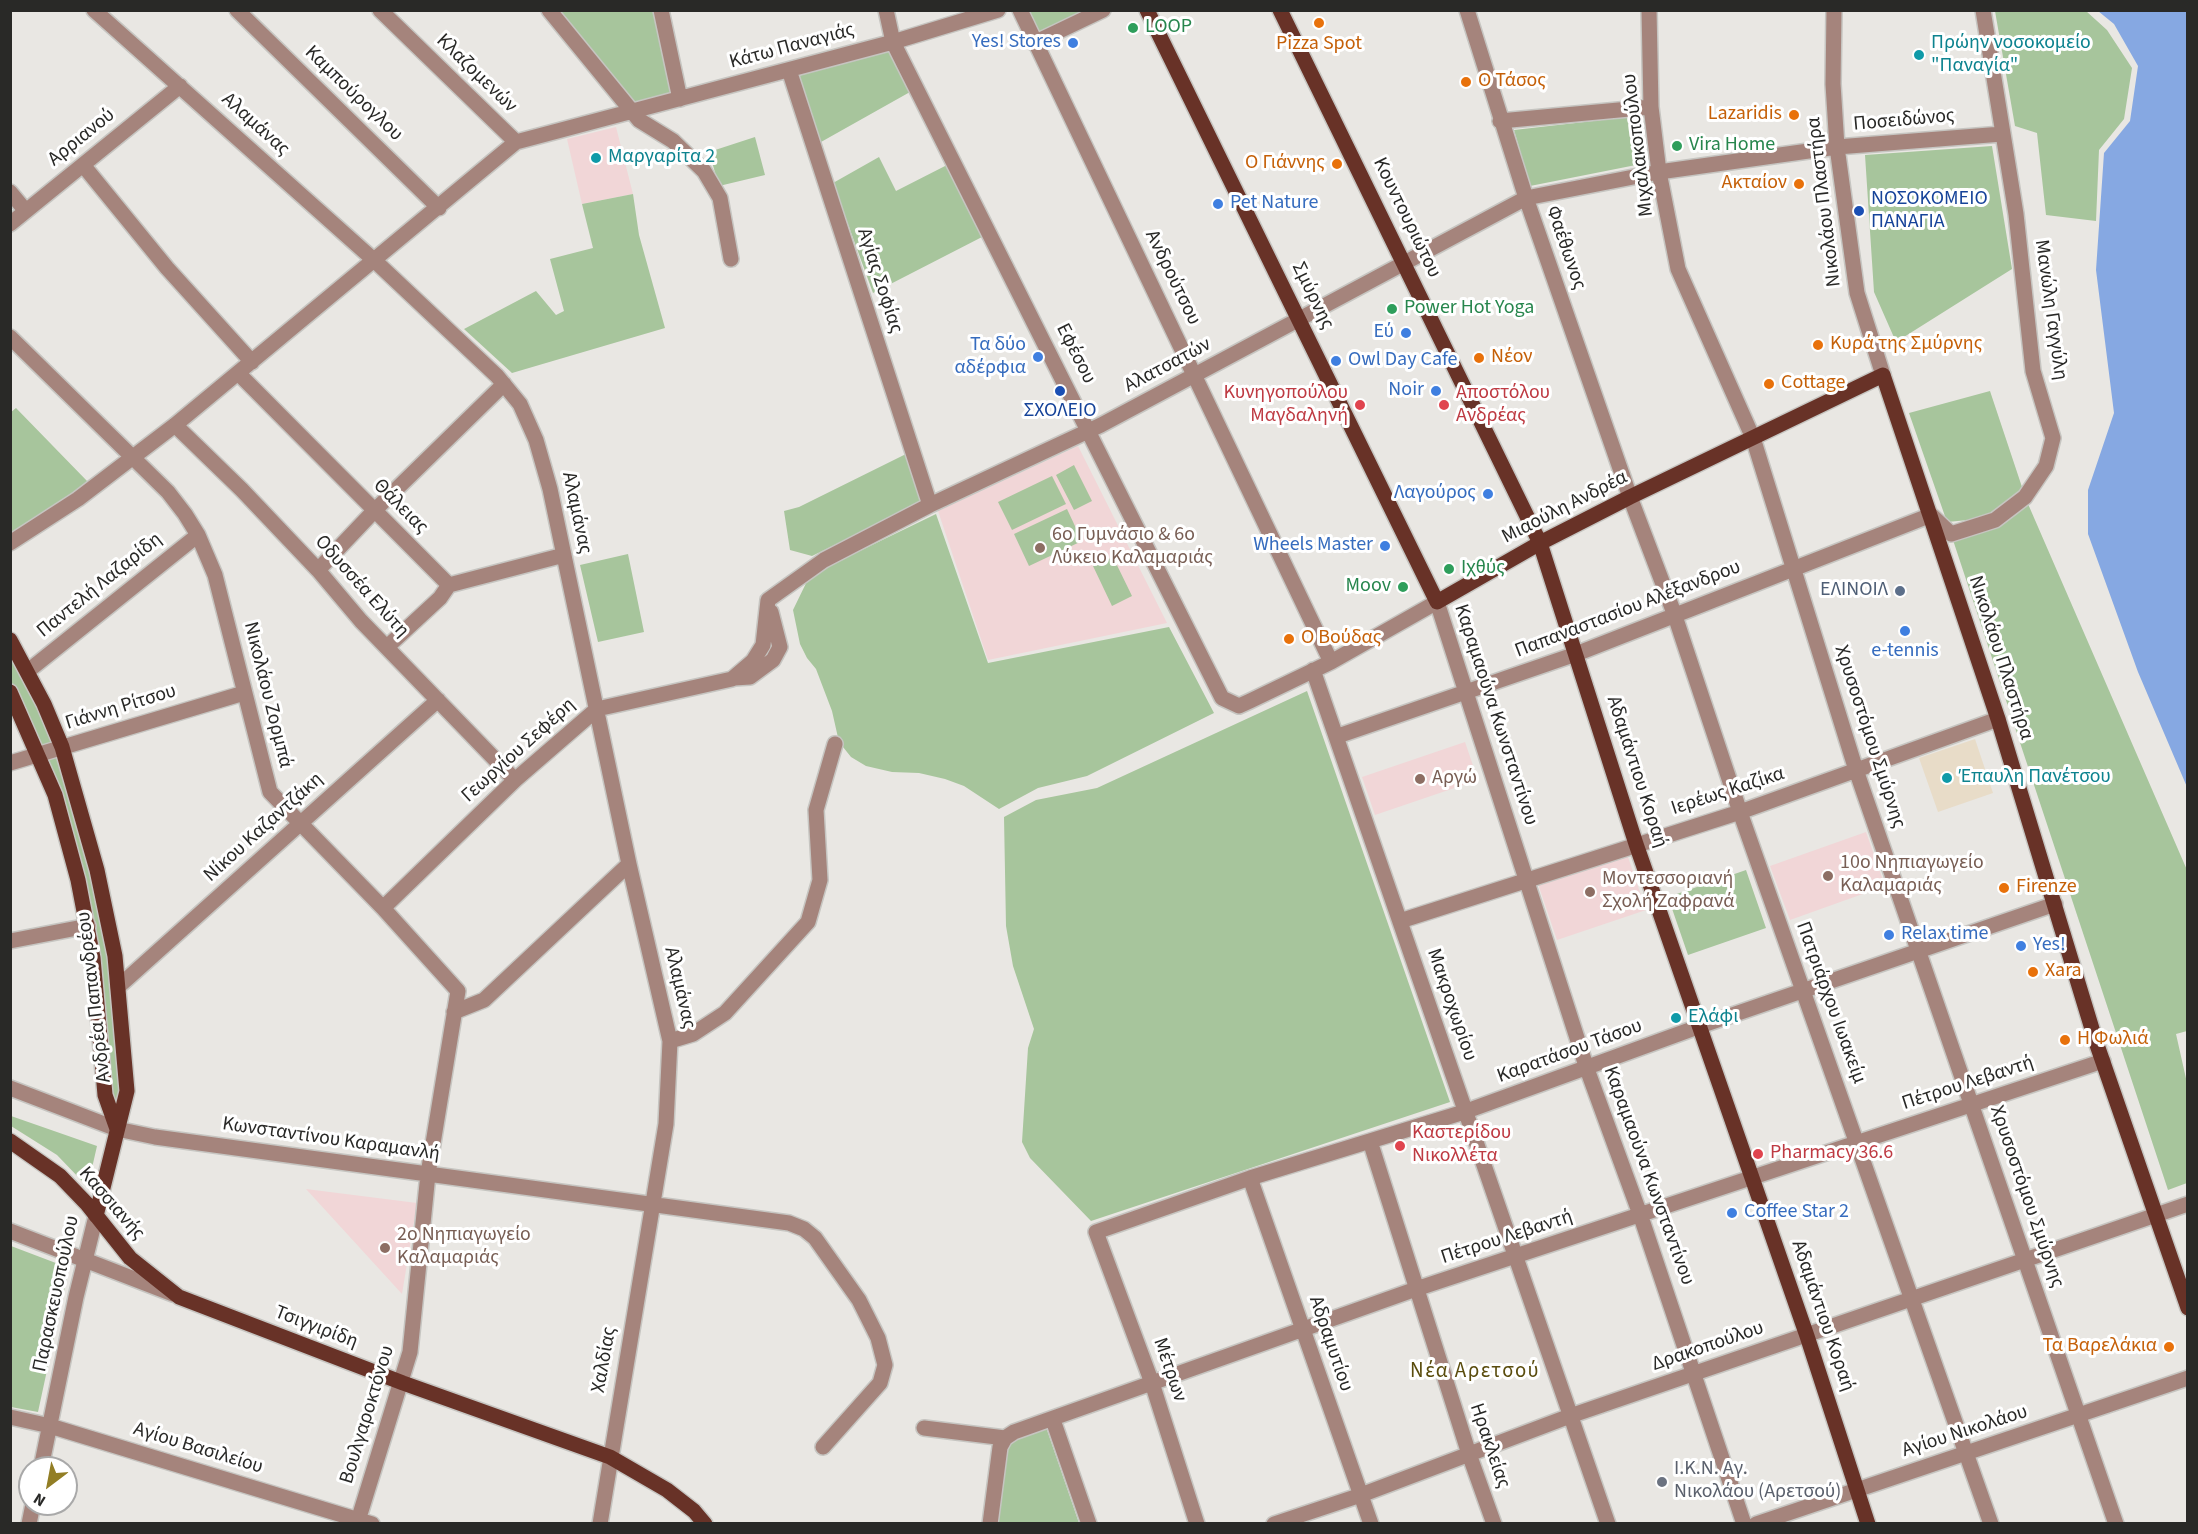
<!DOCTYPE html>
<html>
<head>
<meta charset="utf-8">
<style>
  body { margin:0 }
  #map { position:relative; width:2198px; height:1534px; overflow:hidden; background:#e9e7e3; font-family:"Source Sans 3",sans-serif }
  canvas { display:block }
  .frame { position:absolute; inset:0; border:12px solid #292927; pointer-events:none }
  .north { position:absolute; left:18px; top:1456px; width:60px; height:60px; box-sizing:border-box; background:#fff; border:2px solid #a9a9a9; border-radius:50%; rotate:212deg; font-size:16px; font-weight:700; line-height:24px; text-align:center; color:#292927 }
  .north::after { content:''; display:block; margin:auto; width:21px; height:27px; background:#927e25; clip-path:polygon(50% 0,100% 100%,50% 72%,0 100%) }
</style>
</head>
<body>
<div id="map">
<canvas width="2198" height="1534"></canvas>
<div class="frame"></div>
<div class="north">N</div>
</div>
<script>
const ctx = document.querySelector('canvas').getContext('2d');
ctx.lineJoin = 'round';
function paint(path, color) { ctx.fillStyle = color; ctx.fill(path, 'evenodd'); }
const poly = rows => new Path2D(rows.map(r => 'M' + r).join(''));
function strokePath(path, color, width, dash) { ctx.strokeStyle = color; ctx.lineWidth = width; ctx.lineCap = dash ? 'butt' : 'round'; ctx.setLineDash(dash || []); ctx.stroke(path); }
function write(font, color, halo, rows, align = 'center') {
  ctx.font = font + ' "Source Sans 3",sans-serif'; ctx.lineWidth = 6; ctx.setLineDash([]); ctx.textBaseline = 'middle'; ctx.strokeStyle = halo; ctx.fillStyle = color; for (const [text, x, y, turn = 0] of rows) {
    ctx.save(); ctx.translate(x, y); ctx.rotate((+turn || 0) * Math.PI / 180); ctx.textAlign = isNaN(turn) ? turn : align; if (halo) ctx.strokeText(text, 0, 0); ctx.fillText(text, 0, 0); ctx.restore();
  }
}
const commercial = poly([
  [1975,739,1993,793,1938,812,1919,758]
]);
const education = poly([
  [616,127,633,194,582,204,567,139],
  [1078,446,1167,623,988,660,938,511],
  [1465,742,1478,780,1375,815,1362,777],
  [1866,832,1885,886,1790,920,1770,866],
  [1627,854,1646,910,1557,940,1538,884],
  [306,1189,417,1203,402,1294]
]);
const green = poly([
  [558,11,657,11,675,96,633,106],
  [1026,11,1091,11,1038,34],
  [1995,11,2086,11,2107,30,2132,68,2124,119,2099,150,2096,221,2046,215,2037,133,2015,126],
  [890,50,910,92,821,142,798,76],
  [1637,116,1646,163,1530,186,1514,130],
  [755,137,765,175,719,186,709,152],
  [1992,146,2012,269,1896,342,1874,292,1865,155],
  [879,157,896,191,947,165,982,237,873,293,833,183],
  [633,194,639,235,665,328,512,373,464,329,536,291,556,315,564,311,550,259,593,248,582,204],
  [1990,391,2025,496,2011,508,1979,519,1947,522,1909,413],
  [16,408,88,482,44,517,11,537,10,413],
  [908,453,923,502,812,556,790,550,784,511,799,507],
  [1074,465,1092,501,1074,510,1056,475],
  [1052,476,1066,504,1012,530,998,502],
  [2025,497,2187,870,2187,1031,2176,1034,2187,1083,2187,1183,2168,1190,1951,534],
  [1067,509,1082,541,1029,566,1014,534],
  [936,514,988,663,1169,627,1214,713,1087,776,1038,788,999,809,964,786,945,779,919,773,892,772,866,766,851,757,839,742,832,711,816,669,807,658,800,644,793,610,810,575],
  [628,554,644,632,598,642,580,565],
  [1113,557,1132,596,1112,606,1093,566],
  [10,643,44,707,97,873,124,1048,117,1128,68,834,11,690],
  [1307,691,1450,1102,1091,1221,1030,1158,1022,1142,1028,1048,1034,1029,1013,966,1006,926,1004,817,1036,800,1097,788],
  [1746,870,1766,928,1688,955,1668,897],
  [11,1116,97,1146,89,1181,82,1181,57,1155,11,1126],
  [11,1246,69,1268,38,1412,11,1407],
  [1046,1427,1079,1523,995,1524,1004,1449,1009,1441]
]);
const water = poly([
  [2098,11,2187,11,2187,787,2138,672,2088,534,2088,490,2114,413,2096,270,2104,153,2130,121,2138,66,2114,24]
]);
const minor = poly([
  [94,10,375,261,497,376,520,404,536,440,550,489,629,864,670,1041,666,1124,600,1524],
  [237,10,439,208],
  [380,10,516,142],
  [549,10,639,120,673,141,704,171,720,198,731,259],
  [661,10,680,99],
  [886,10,893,42,1222,698,1239,706,1250,701,1331,662,1437,602,1587,1069,1641,1217,1744,1524],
  [1020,10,1331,662],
  [1467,10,1526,198,1630,497,1674,613,1740,812,1991,1524],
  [1649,10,1651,107,1659,172,1678,269,1753,438,1856,770,2116,1524],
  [1834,10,1833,84,1837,147,1857,293,1883,375],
  [1034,43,1103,10],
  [789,70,930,505],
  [1500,121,1651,107],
  [83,165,167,268,252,362],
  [10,192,25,210],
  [10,224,180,86],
  [10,337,168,492,185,514,198,535,215,575,270,792,383,908,458,991,428,1174,410,1352,357,1524],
  [238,373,449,585,564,555],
  [175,425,242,490,318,570,361,621,515,780],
  [10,543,78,499,175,425,516,142,893,42,998,10],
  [318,570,374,511,504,384],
  [387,647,440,598,449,585],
  [1313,670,1608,1524],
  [28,671,198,535],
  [734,678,750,677,773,660,780,647,771,612],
  [1338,736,1576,654,1931,515,1951,534,1995,520,2025,497,2046,466,2053,438,2033,371,2016,214,1983,10],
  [10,763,244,693],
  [383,908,515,780,597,709,732,679,753,661,763,645,768,600,824,560,930,505,1101,425,1526,198,1659,172,1837,147,2002,134],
  [1400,921,1740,812,1998,719],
  [10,941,88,926],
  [118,987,438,700],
  [454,1012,484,1000,629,864],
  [670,1041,693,1034,725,1013,808,922,820,880,816,810,835,744],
  [10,1088,117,1129,155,1137,789,1223,804,1229,815,1238,859,1300,878,1338,885,1365,880,1383,823,1447],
  [1370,1141,1469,1454,1494,1524],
  [1250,1178,1371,1524],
  [10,1231,173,1294],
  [10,1417,50,1426,372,1524],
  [1053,1420,1089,1524],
  [924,1428,1005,1438,1014,1432,1416,1289,2103,1061],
  [41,1468,76,1297,96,1216],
  [29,1524,33,1504],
  [990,1524,1000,1447,1005,1438],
  [1197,1524,1152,1383,1096,1232,1250,1178,1464,1112,1706,1024,2055,904],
  [1274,1524,1361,1495,1570,1416,2188,1204],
  [1756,1524,2188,1378]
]);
const major = poly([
  [1147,10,1437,602,1540,543,1630,497,1883,375,1998,719,2096,1042,2188,1308],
  [1280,10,1540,543,1636,844,1807,1336,1868,1524],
  [10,640,44,704,62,747,97,870,115,956,127,1091,96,1216],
  [10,692,55,795,78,880,93,958,105,1095,117,1129],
  [10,1141,60,1176,87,1204,130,1258,179,1297,403,1383,610,1457,667,1490,694,1511,705,1524]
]);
const markers = [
  [1319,23,6,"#e8710a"],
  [1133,28,6,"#2e9e5b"],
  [1073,43,6,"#3f7fe0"],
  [1919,55,6,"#0f9aa8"],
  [1466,82,6,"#e8710a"],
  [1794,115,6,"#e8710a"],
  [1677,146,6,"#2e9e5b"],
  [596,158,6,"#0f9aa8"],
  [1337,164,6,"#e8710a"],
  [1799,184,6,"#e8710a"],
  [1218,204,6,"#3f7fe0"],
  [1859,211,6,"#1a4fb4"],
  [1392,309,6,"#2e9e5b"],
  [1406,333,6,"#3f7fe0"],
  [1818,345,6,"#e8710a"],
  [1038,357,6,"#3f7fe0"],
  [1479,358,6,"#e8710a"],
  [1336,361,6,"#3f7fe0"],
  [1769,384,6,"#e8710a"],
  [1060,391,6,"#1a4fb4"],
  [1436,391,6,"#3f7fe0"],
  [1360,405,6,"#e0444e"],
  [1444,405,6,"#e0444e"],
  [1488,494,6,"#3f7fe0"],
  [1385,546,6,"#3f7fe0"],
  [1040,548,6,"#8d6e63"],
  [1449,569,6,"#2e9e5b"],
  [1403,587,6,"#2e9e5b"],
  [1900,591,6,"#5c6f8a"],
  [1905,631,6,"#3f7fe0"],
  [1289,639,6,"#e8710a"],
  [1947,778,6,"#0f9aa8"],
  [1420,779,6,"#8d6e63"],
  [1828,876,6,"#8d6e63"],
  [2004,888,6,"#e8710a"],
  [1590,892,6,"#8d6e63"],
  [1889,935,6,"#3f7fe0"],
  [2021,946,6,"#3f7fe0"],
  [2033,972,6,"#e8710a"],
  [1676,1018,6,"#0f9aa8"],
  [2065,1040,6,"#e8710a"],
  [1400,1146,6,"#e0444e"],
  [1758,1154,6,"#e0444e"],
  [1732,1213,6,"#3f7fe0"],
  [385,1248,6,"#8d6e63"],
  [2169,1347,6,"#e8710a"],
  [1662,1482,6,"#6b7280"]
];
const leisureNames = [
  ["LOOP",1145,28],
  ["Vira Home",1689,146],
  ["Power Hot Yoga",1404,309],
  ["Ιχθύς",1461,569],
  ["Moov",1391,587,"right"]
];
const shopNames = [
  ["Yes! Stores",1061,43],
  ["Pet Nature",1230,204,"left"],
  ["Εύ",1394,333],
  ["Τα δύο",1026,346],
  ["αδέρφια",1026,369],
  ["Owl Day Cafe",1348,361,"left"],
  ["Noir",1424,391],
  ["Λαγούρος",1476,494],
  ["Wheels Master",1373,546],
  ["e-tennis",1905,652,"center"],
  ["Relax time",1901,935,"left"],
  ["Yes!",2033,946,"left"],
  ["Coffee Star 2",1744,1213,"left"]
];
const cultureNames = [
  ["Πρώην νοσοκομείο",1931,44],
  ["\"Παναγία\"",1931,67],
  ["Μαργαρίτα 2",608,158],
  ["Έπαυλη Πανέτσου",1959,778],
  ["Ελάφι",1688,1018]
];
const foodNames = [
  ["Pizza Spot",1319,45,"center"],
  ["Ο Τάσος",1478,82],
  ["Lazaridis",1782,115,"right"],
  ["Ο Γιάννης",1325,164,"right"],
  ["Ακταίον",1787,184,"right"],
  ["Κυρά της Σμύρνης",1830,345],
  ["Νέον",1491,358],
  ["Cottage",1781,384],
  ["Ο Βούδας",1301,639],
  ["Firenze",2016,888],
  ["Xara",2045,972],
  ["Η Φωλιά",2077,1040],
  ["Τα Βαρελάκια",2157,1347,"right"]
];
const streetNames = [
  ["Κάτω Παναγιάς",792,47,-15],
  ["Κλαζομενών",476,74,44],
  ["Καμπούρογλου",353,94,44],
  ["Ποσειδώνος",1904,121,-5],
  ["Αλαμάνας",255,125,42],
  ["Αρριανού",82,138,-39],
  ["Μιχαλακοπούλου",1639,145,-97],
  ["Νικολάου Πλαστήρα",1825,202,-97],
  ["Κουντουριώτου",1406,218,64],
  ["Φαέθωνος",1565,248,71],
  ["Ανδρούτσου",1172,278,64],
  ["Αγίας Σοφίας",879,281,72],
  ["Σμύρνης",1312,296,64],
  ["Μανώλη Γαγγύλη",2050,310,82],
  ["Εφέσου",1075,354,63],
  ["Αλατσατών",1168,366,-28],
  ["Θάλειας",400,507,45],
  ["Μιαούλη Ανδρέα",1565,508,-27],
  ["Αλαμάνας",576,513,78],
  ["Παντελή Λαζαρίδη",100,586,-39],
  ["Οδυσσέα Ελύτη",361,587,48],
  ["Παπαναστασίου Αλέξανδρου",1628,610,-21],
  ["Νικολάου Πλαστήρα",2000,658,72],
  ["Νικολάου Ζορμπά",267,695,76],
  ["Γιάννη Ρίτσου",121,708,-17],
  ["Καραμαούνα Κωνσταντίνου",1495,715,72],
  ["Χρυσοστόμου Σμύρνης",1869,737,72],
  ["Γεωργίου Σεφέρη",519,751,-42],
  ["Αδαμάντιου Κοραή",1636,772,72],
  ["Ιερέως Καζίκα",1728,792,-18],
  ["Νίκου Καζαντζάκη",264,828,-42],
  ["Αλαμάνας",679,988,77],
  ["Ανδρέα Παπανδρέου",95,997,-97],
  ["Πατριάρχου Ιωακείμ",1830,1003,70],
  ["Μακροχωρίου",1451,1005,71],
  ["Καρατάσου Τάσου",1570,1052,-20],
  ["Πέτρου Λεβαντή",1968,1084,-18],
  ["Κωνσταντίνου Καραμανλή",331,1140,8],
  ["Καραμαούνα Κωνσταντίνου",1648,1176,70],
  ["Χρυσοστόμου Σμύρνης",2026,1197,71],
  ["Κασσιανής",111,1204,49],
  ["Πέτρου Λεβαντή",1507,1238,-18],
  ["Παρασκευοπούλου",57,1294,-78],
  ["Αδαμάντιου Κοραή",1822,1316,71],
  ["Τσιγγιρίδη",316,1328,21],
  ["Αδραμυτίου",1330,1344,71],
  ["Δρακοπούλου",1708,1347,-19],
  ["Χαλδίας",605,1360,-80],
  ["Μέτρων",1169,1370,71],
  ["Βουλγαροκτόνου",368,1415,-73],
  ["Αγίου Νικολάου",1965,1432,-18],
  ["Ηρακλείας",1489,1446,71],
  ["Αγίου Βασιλείου",198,1449,17]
];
const transitNames = [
  ["ΝΟΣΟΚΟΜΕΙΟ",1871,200],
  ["ΠΑΝΑΓΙΑ",1871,223],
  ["ΣΧΟΛΕΙΟ",1060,412,"center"]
];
const healthNames = [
  ["Κυνηγοπούλου",1348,394,"right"],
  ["Μαγδαληνή",1348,417,"right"],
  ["Αποστόλου",1456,394],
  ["Ανδρέας",1456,417],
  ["Καστερίδου",1412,1134],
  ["Νικολλέτα",1412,1157],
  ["Pharmacy 36.6",1770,1154]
];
const educationNames = [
  ["6ο Γυμνάσιο & 6ο",1052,536],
  ["Λύκειο Καλαμαριάς",1052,559],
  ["Αργώ",1432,779],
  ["10ο Νηπιαγωγείο",1840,864],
  ["Καλαμαριάς",1840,887],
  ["Μοντεσσοριανή",1602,880],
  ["Σχολή Ζαφρανά",1602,903],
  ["2ο Νηπιαγωγείο",397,1236],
  ["Καλαμαριάς",397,1259]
];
const serviceNames = [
  ["ΕΛΙΝΟΙΛ",1888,591]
];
const worshipNames = [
  ["Ι.Κ.Ν. Αγ.",1674,1470],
  ["Νικολάου (Αρετσού)",1674,1493]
];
const neighbourhoodNames = [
  ["Νέα Αρετσού",1475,1372]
];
paint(commercial, '#e8dcc8');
paint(education, '#f1d6d7');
paint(green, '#a7c59c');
paint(water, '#86a8e2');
strokePath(minor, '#c6c5c1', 18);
strokePath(major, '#c6c5c1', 18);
strokePath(minor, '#a5847c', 15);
strokePath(major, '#683227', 15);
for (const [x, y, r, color] of markers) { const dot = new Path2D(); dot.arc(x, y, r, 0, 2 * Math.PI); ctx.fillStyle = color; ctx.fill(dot); strokePath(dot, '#fff', 2); }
write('20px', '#27864d', '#fff', leisureNames, 'left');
write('20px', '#366cbe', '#fff', shopNames, 'right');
write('20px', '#0d838f', '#fff', cultureNames, 'left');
write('20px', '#c56008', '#fff', foodNames, 'left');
write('20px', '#292927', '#fff', streetNames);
write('20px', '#164399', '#fff', transitNames, 'left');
write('20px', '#be3a42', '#fff', healthNames, 'left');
write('20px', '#785e54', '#fff', educationNames, 'left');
write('20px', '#4e5e75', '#fff', serviceNames, 'right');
write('20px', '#5b616d', '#fff', worshipNames, 'left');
ctx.letterSpacing = '1.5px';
write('21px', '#5a4c0d', '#fff', neighbourhoodNames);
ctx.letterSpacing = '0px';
</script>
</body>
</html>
